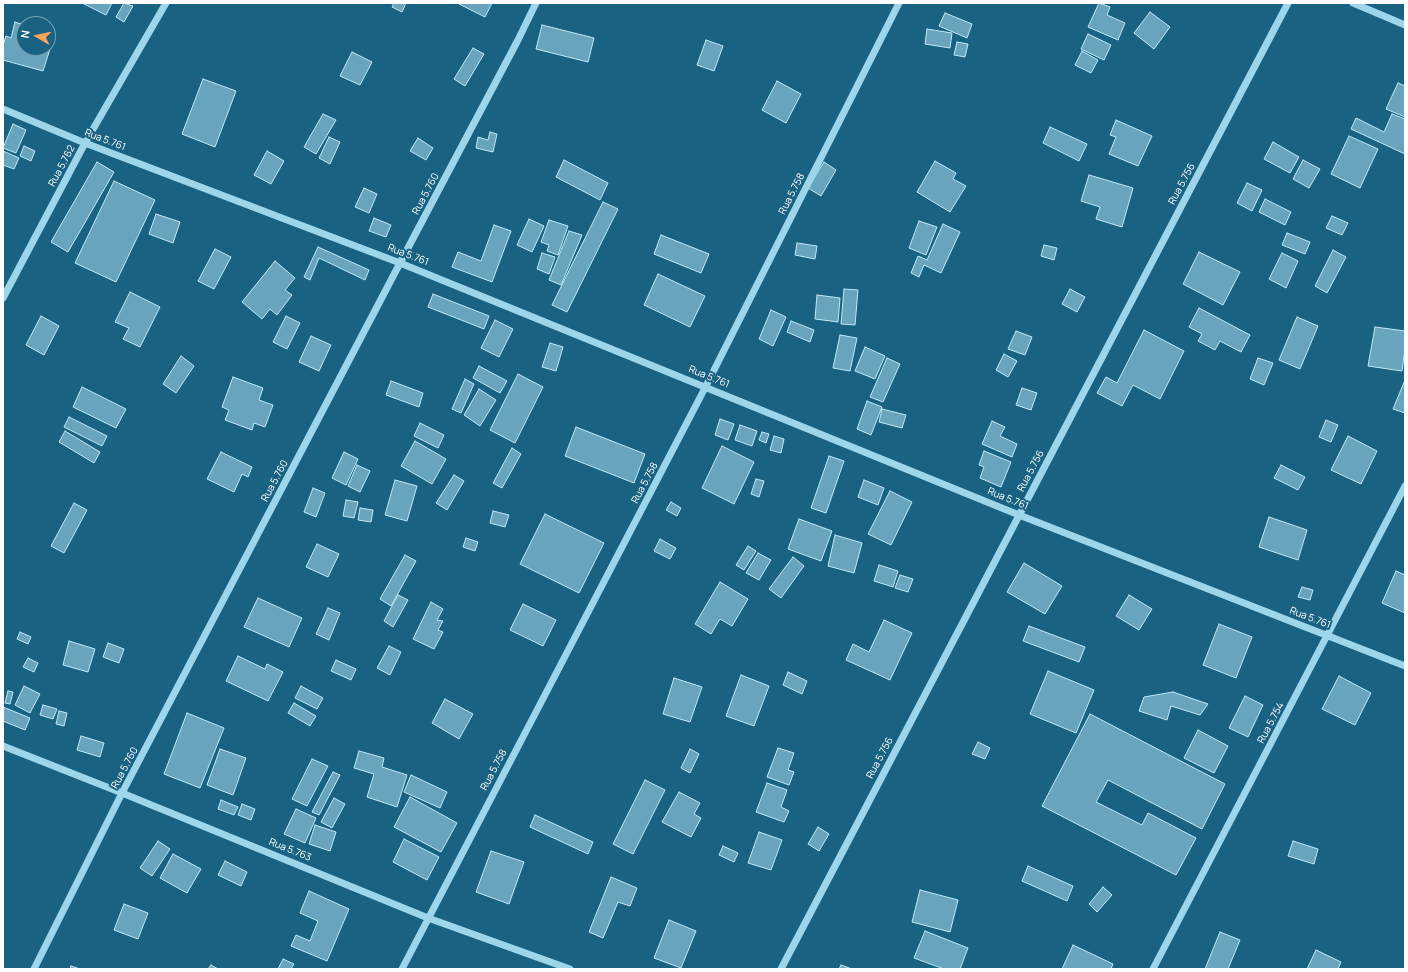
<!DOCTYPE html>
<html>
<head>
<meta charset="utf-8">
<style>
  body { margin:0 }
  #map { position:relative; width:1408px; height:972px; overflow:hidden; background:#196282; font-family:Manrope,sans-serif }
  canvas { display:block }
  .frame { position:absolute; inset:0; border:4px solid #fff; pointer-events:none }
  .north { position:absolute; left:16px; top:16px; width:40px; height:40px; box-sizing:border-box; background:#196282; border:1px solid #75a1b4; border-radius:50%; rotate:279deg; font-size:11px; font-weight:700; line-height:16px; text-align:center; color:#fff }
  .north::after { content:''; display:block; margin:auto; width:14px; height:18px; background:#ffa357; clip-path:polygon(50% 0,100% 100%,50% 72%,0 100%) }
</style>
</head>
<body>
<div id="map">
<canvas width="1408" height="972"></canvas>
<div class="frame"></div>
<div class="north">N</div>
</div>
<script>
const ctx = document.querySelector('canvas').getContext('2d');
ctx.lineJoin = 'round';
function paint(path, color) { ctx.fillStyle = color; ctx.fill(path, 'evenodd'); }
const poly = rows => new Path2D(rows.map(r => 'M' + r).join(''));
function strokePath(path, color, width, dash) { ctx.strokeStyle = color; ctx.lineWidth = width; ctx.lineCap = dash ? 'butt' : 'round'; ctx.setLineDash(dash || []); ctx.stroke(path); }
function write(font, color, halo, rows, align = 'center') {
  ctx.font = font + ' Manrope,sans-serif'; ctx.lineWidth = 4; ctx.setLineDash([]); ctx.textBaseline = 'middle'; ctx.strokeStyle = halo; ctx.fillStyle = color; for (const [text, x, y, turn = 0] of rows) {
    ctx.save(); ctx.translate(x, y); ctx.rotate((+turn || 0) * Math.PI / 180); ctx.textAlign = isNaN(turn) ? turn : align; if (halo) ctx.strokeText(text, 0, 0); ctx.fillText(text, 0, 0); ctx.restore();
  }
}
const building = poly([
  [82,3,112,3,106,15,82,3],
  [124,3,133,6,124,22,116,17,124,3],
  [394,3,406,3,402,12,392,7,394,3],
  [457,3,492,3,485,17,457,3],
  [1099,3,1110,7,1107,15,1125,23,1118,40,1088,27,1099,3],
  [1150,12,1170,27,1154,49,1134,33,1150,12],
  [945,13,972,24,967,38,939,26,945,13],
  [15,22,24,25,24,48,50,49,43,71,3,60,3,45,6,36,11,38,15,22],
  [542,25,594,38,588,62,536,49,542,25],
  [927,29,952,33,950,48,925,44,927,29],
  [1088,34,1111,45,1104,60,1081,49,1088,34],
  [706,40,723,46,714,71,697,65,706,40],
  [957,42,968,44,965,57,954,55,957,42],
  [473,48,484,54,465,86,454,79,473,48],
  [1082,51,1098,60,1091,73,1075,65,1082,51],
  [352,52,372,62,360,85,340,76,352,52],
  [203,79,236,91,215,147,182,134,203,79],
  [777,81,801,94,786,123,762,110,777,81],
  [1398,83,1405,86,1405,117,1386,109,1398,83],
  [323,114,336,120,316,154,304,147,323,114],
  [1392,114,1405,119,1405,154,1351,129,1356,118,1384,132,1392,114],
  [1116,120,1152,136,1138,166,1109,154,1116,137,1110,135,1116,120],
  [13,124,26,130,16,153,3,148,13,124],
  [1050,127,1087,144,1079,161,1043,143,1050,127],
  [490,132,497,134,493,152,476,148,478,137,488,140,490,132],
  [1349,136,1378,149,1360,188,1331,174,1349,136],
  [329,137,340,142,330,164,319,158,329,137],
  [418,138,433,148,426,160,410,151,418,138],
  [1273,142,1299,157,1290,173,1264,159,1273,142],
  [24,146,35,151,31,161,20,156,24,146],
  [3,151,19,158,14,169,3,165,3,151],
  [267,151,284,161,271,184,254,175,267,151],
  [564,160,608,183,600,200,556,177,564,160],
  [1303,160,1320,169,1309,188,1293,179,1303,160],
  [935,161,956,173,953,179,966,186,950,212,917,192,935,161],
  [97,162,114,172,68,252,51,242,97,162],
  [824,162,836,170,821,196,808,188,824,162],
  [1089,175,1133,188,1122,227,1096,219,1100,207,1081,201,1089,175],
  [114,181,155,200,116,282,75,263,114,181],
  [1247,183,1262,190,1252,211,1237,203,1247,183],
  [364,188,377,194,369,213,355,207,364,188],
  [1265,199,1291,212,1285,225,1259,212,1265,199],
  [603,202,618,209,567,312,552,305,603,202],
  [156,214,180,222,173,243,149,234,156,214],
  [1332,216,1348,223,1342,235,1326,228,1332,216],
  [374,218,391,225,386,237,369,231,374,218],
  [529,219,544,226,532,252,517,245,529,219],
  [549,220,568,226,558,255,547,251,549,245,541,242,549,220],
  [919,221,937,227,926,255,909,248,919,221],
  [943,224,960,232,941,273,924,265,919,277,911,273,918,256,927,260,943,224],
  [494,225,511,231,492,282,452,267,458,252,481,261,494,225],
  [569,231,582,235,561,285,549,280,569,231],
  [1287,233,1310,242,1305,254,1282,245,1287,233],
  [661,235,709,254,701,273,654,254,661,235],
  [797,243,817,246,815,259,795,255,797,243],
  [1044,245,1057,248,1054,260,1041,256,1044,245],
  [318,247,369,270,365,280,319,258,310,280,304,277,318,247],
  [215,249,231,257,214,289,198,281,215,249],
  [1333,250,1346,257,1327,293,1315,286,1333,250],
  [1199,252,1240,272,1223,305,1183,284,1199,252],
  [542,253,555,257,549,274,537,269,542,253],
  [1282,253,1298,261,1286,288,1269,279,1282,253],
  [275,261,295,278,285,290,292,295,277,315,270,309,262,319,242,302,275,261],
  [658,274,705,296,690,327,644,305,658,274],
  [844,289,858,290,855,325,841,324,844,289],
  [1070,289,1085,297,1077,312,1062,304,1070,289],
  [130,292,160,307,140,347,123,339,129,328,115,322,130,292],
  [433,294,489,316,484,329,428,307,433,294],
  [817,295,840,298,838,322,815,319,817,295],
  [1199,308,1250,335,1241,352,1220,341,1215,350,1198,341,1202,334,1189,327,1199,308],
  [771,310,786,317,773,346,759,339,771,310],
  [41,316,59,326,44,355,26,345,41,316],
  [286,316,300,323,287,349,273,342,286,316],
  [1297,317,1318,326,1300,369,1279,360,1297,317],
  [495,320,513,329,499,357,481,348,495,320],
  [791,321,814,330,810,342,787,332,791,321],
  [1375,327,1405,331,1405,349,1402,371,1368,366,1375,327],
  [1144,330,1184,351,1160,399,1133,385,1122,406,1097,393,1106,377,1117,383,1144,330],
  [1016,331,1032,337,1025,355,1008,349,1016,331],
  [840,335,857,338,850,371,833,368,840,335],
  [311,336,331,345,319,371,299,362,311,336],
  [550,343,563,347,556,371,542,367,550,343],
  [865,347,885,356,875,379,855,371,865,347],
  [1004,354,1017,361,1008,377,996,370,1004,354],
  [181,356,194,366,176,393,163,384,181,356],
  [887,358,900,364,883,402,870,397,887,358],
  [1258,358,1273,363,1264,385,1250,379,1258,358],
  [479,366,507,381,500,393,473,378,479,366],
  [518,374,543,387,515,443,490,430,518,374],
  [233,377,263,388,259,400,273,405,265,427,254,423,252,430,225,420,229,410,222,407,233,377],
  [465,379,474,384,461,413,452,409,465,379],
  [1405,380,1405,413,1393,409,1405,380],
  [391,381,423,393,419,407,386,395,391,381],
  [82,387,126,409,116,428,73,407,82,387],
  [1022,388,1037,393,1031,410,1016,405,1022,388],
  [479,389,496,400,480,426,464,415,479,389],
  [867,401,882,407,871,435,857,429,867,401],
  [882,409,906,415,902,428,879,422,882,409],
  [69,417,107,436,102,446,64,427,69,417],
  [720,419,734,424,728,440,715,435,720,419],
  [1326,420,1338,425,1331,442,1319,437,1326,420],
  [992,421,1005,427,1000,436,1017,444,1012,457,982,444,992,421],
  [420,423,444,435,438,448,414,436,420,423],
  [740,425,757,431,752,446,735,440,740,425],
  [576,427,645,454,634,483,565,456,576,427],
  [65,431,100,452,94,463,59,442,65,431],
  [762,432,769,434,766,443,759,440,762,432],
  [774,436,784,439,781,453,770,450,774,436],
  [1348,436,1377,451,1361,484,1331,470,1348,436],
  [415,441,446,459,432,484,401,466,415,441],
  [722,446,754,462,734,504,702,488,722,446],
  [512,448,521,454,502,488,493,483,512,448],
  [984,451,1011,462,1001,487,980,478,984,467,979,465,984,451],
  [221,452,252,467,248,477,242,474,234,492,207,479,221,452],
  [344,452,358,459,346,485,332,478,344,452],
  [829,456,844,461,826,513,811,508,829,456],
  [357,465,370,471,360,492,348,486,357,465],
  [1281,465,1305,477,1298,490,1274,478,1281,465],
  [454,475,464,481,447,510,436,503,454,475],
  [756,479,764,481,759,497,751,494,756,479],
  [395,480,417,486,407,521,385,515,395,480],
  [864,480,884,488,878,505,858,497,864,480],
  [313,488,325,493,316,517,304,512,313,488],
  [890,491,912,502,891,545,868,534,890,491],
  [346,500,358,502,354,518,343,516,346,500],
  [671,502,681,508,677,516,666,510,671,502],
  [74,503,87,510,64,553,51,546,74,503],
  [360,508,373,510,371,522,358,520,360,508],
  [493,511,509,515,505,527,490,523,493,511],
  [545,514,604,543,579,593,520,564,545,514],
  [1269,517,1307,530,1298,560,1259,547,1269,517],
  [799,519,832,531,821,561,788,549,799,519],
  [835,535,862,543,854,573,828,566,835,535],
  [466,538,478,542,475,551,463,547,466,538],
  [660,539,676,548,670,559,654,551,660,539],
  [317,544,339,554,328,577,306,567,317,544],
  [748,546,756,551,744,570,736,565,748,546],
  [758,553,771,560,759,580,746,573,758,553],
  [405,555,416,561,391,606,380,599,405,555],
  [793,557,804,566,781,598,769,589,793,557],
  [1024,563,1062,586,1045,614,1007,592,1024,563],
  [879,565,898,571,893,587,874,581,879,565],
  [1396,571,1405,575,1405,613,1382,603,1396,571],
  [900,575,913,579,908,592,895,588,900,575],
  [720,582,748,599,732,626,720,619,711,634,695,624,720,582],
  [1302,587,1313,590,1310,600,1298,597,1302,587],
  [398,595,408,600,393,627,384,621,398,595],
  [1129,595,1152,609,1139,630,1116,616,1129,595],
  [258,598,302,618,289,647,244,627,258,598],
  [431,602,443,609,437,620,443,621,438,630,443,632,434,649,413,639,431,602],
  [523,604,556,620,543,646,510,630,523,604],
  [328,608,340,613,329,640,316,634,328,608],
  [884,620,912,633,890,680,846,660,853,644,869,652,884,620],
  [1219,624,1252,637,1236,678,1203,665,1219,624],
  [1029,626,1085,647,1079,662,1023,641,1029,626],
  [20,632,31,637,28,644,17,639,20,632],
  [69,641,95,649,88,672,63,665,69,641],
  [108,643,124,649,119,663,103,657,108,643],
  [389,646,401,652,390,675,377,668,389,646],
  [238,656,265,669,267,664,283,672,268,701,226,681,238,656],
  [28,658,38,663,34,672,23,667,28,658],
  [336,660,356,669,351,680,331,671,336,660],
  [1048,671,1094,690,1076,733,1030,714,1048,671],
  [788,672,807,681,802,694,783,685,788,672],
  [741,675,769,686,754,726,726,716,741,675],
  [1339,676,1371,693,1355,725,1322,709,1339,676],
  [674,678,702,687,690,722,663,714,674,678],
  [24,686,40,694,30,713,15,705,24,686],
  [301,686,323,698,317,709,295,698,301,686],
  [8,691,13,692,10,704,5,703,8,691],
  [1173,692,1208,704,1200,715,1171,706,1167,720,1139,711,1144,697,1173,692],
  [1245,696,1263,705,1248,737,1229,728,1245,696],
  [445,699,473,714,459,739,432,723,445,699],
  [294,703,316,716,310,726,288,713,294,703],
  [43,705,57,709,53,719,40,715,43,705],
  [3,707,30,718,25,730,3,721,3,707],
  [59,711,67,713,64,726,56,724,59,711],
  [187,713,224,728,200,788,164,774,187,713],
  [1090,714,1225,784,1202,829,1108,780,1096,802,1142,825,1148,813,1196,838,1176,875,1042,806,1090,714],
  [1198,730,1228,746,1214,773,1184,758,1198,730],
  [81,736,104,743,100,757,77,750,81,736],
  [978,742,990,748,985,759,972,754,978,742],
  [778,748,794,753,788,770,794,772,789,785,767,777,778,748],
  [220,749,246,758,233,795,207,785,220,749],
  [690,749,699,754,690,773,681,768,690,749],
  [359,751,384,758,382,767,407,775,397,807,367,797,374,774,354,768,359,751],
  [312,759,328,766,307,806,292,799,312,759],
  [333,772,340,775,319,815,312,812,333,772],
  [411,775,447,792,440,808,404,792,411,775],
  [645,780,665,790,633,854,613,844,645,780],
  [767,783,787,790,781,807,789,811,784,822,756,812,767,783],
  [679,792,700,803,694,814,701,818,691,837,662,822,679,792],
  [410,797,457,823,441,852,394,827,410,797],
  [334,798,345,804,332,828,321,822,334,798],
  [221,800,238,807,234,815,218,809,221,800],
  [242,804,255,809,251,820,238,815,242,804],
  [296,809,316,818,305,843,284,834,296,809],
  [535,815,593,842,588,854,530,827,535,815],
  [315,825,336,832,330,851,309,844,315,825],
  [818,827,829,834,819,851,808,844,818,827],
  [759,832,782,840,771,870,748,863,759,832],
  [404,839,439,857,427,880,393,862,404,839],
  [158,841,170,849,152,876,140,868,158,841],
  [1293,841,1318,849,1314,864,1288,856,1293,841],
  [723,846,738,853,734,862,719,855,723,846],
  [491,851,524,862,509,904,476,892,491,851],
  [173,854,201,869,187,893,160,878,173,854],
  [225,861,247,872,241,886,218,875,225,861],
  [1028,866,1073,886,1067,901,1022,881,1028,866],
  [611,877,637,888,630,906,618,902,603,938,589,932,611,877],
  [1103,887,1112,895,1097,912,1089,904,1103,887],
  [920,890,958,900,950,932,912,922,920,890],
  [309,891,349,909,327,961,291,946,296,935,310,941,318,921,300,913,309,891],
  [124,904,148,913,138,939,114,930,124,904],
  [669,920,696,931,681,968,654,958,669,920],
  [925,931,968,948,960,969,944,969,914,958,925,931],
  [1220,932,1240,940,1228,969,1205,969,1220,932],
  [1073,945,1113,964,1111,969,1062,969,1073,945],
  [1316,950,1341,962,1338,969,1307,969,1316,950],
  [283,959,294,964,291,969,278,969,283,959],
  [211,965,218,969,208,969,211,965],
  [841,965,852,969,839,969,841,965],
  [71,966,80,969,70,969,71,966]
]);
const minor = poly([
  [1353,3,1405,25],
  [3,109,85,143,400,263,1019,515,1405,666],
  [3,298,85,143,166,3],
  [3,746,122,793,428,918,570,969],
  [34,969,122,793,400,263,518,40,536,3],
  [402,969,706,386,899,3],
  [781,969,1288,3],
  [1153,969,1405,486]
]);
const streetNames = [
  ["Rua 5.761",105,140,21],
  ["Rua 5.762",62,166,-62],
  ["Rua 5.756",1182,184,-62],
  ["Rua 5.760",426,194,-62],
  ["Rua 5.758",792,194,-63],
  ["Rua 5.761",408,255,21],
  ["Rua 5.761",709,377,22],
  ["Rua 5.756",1031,471,-62],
  ["Rua 5.760",275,481,-62],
  ["Rua 5.758",645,483,-62],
  ["Rua 5.761",1008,499,22],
  ["Rua 5.761",1310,618,21],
  ["Rua 5.754",1271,723,-62],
  ["Rua 5.756",880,758,-62],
  ["Rua 5.760",125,768,-62],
  ["Rua 5.758",494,770,-62],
  ["Rua 5.763",290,850,22]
];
paint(building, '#68a4bd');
strokePath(building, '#c1e9f8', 1);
strokePath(minor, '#9dd5eb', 7);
write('10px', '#fff', '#196282', streetNames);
</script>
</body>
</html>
